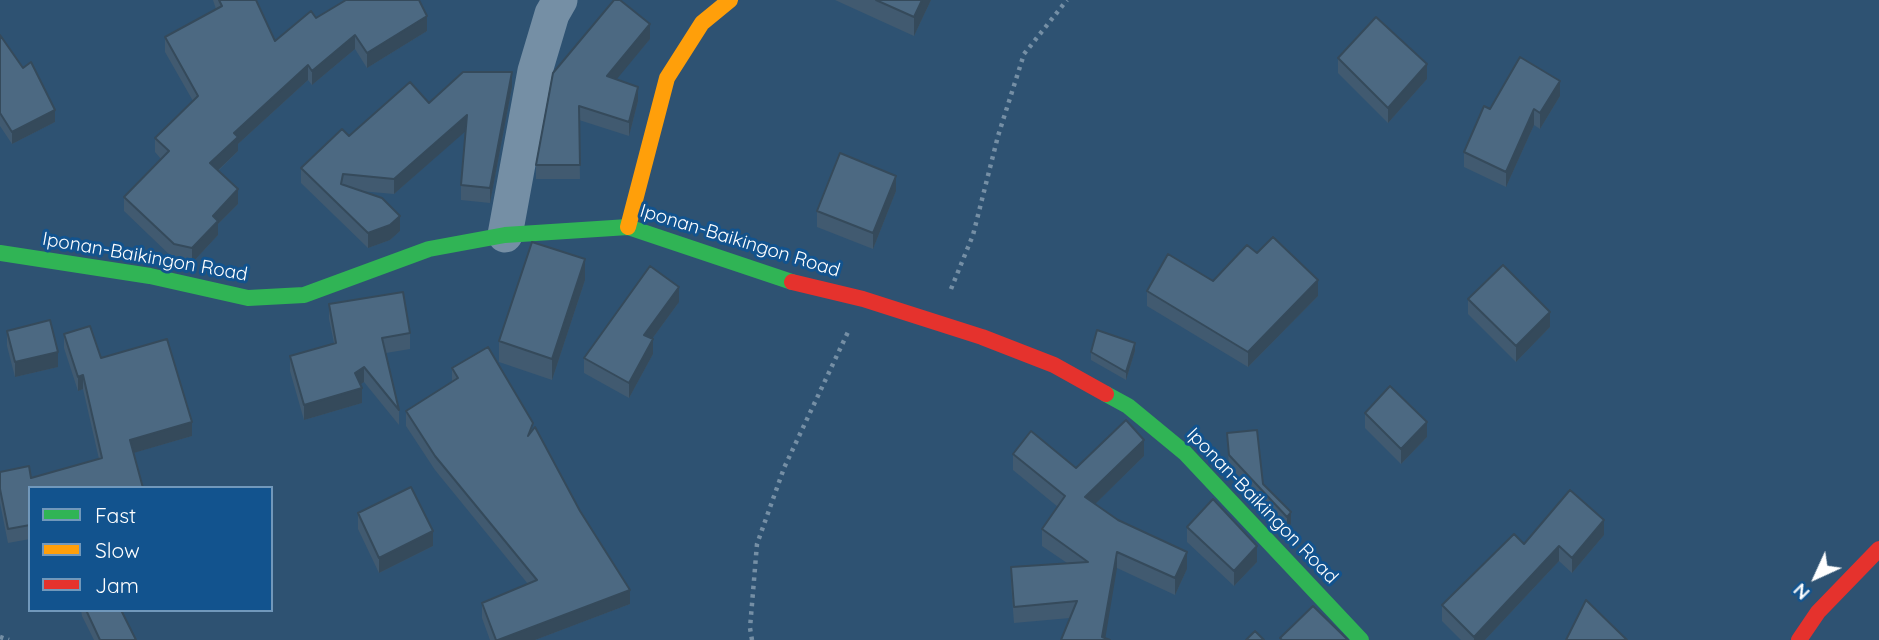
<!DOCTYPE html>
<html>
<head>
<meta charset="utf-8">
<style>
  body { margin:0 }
  #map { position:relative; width:1879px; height:640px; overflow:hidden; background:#2e5272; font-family:Quicksand,sans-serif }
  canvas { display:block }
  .legend { position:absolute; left:28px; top:486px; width:245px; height:126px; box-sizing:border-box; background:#12538e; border:2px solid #7198bb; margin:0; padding:9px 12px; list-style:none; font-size:21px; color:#fff }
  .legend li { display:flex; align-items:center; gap:14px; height:35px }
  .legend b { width:35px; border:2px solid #7198bb }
  .north { position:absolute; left:1781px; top:542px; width:70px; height:70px; -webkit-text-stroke:5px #12538e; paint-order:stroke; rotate:225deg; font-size:19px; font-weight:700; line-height:28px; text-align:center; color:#fff }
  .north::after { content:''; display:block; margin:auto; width:24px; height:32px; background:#fff; clip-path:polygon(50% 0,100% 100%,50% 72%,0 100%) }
</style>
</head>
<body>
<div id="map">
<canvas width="1879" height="640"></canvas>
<ul class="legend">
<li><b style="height:9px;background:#30b455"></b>Fast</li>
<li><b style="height:9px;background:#ff9f0a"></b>Slow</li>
<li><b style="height:9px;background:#e5322d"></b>Jam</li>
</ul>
<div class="north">N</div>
</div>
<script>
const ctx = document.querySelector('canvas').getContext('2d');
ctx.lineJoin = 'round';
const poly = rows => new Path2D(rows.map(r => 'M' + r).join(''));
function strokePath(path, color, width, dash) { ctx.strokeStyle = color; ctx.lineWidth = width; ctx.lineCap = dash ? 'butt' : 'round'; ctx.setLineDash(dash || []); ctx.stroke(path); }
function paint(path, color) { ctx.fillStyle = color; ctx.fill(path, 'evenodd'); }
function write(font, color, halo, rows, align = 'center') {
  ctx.font = font + ' Quicksand,sans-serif'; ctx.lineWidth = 6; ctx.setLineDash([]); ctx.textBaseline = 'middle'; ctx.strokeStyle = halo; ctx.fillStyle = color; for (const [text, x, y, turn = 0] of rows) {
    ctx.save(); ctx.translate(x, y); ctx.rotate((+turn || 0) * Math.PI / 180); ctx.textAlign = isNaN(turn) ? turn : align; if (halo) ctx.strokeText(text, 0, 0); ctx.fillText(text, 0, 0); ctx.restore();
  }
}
const path = poly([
  [951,289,973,235,998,136,1024,54,1067,0],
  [0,637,9,640],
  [752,640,750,628,757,544,784,468,848,332]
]);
const street = poly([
  [505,235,535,71,552,14,560,0]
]);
const fast = poly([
  [0,253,150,276,248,298,304,295,429,249,505,235,628,227,792,282],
  [1106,394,1128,406,1185,453,1361,640]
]);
const slow = poly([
  [628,227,667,78,702,23,730,0]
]);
const jam = poly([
  [792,282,863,299,982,337,1054,365,1106,394],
  [1799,640,1818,612,1879,549]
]);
const wall = poly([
  [213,0,256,0,275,41,316,18,427,31,367,68,355,49,312,85,308,80,238,144,238,151,218,171,238,204,218,224,218,235,192,263,174,259,124,211,124,197,161,159,155,152,155,138,193,101,165,52,165,37,216,9],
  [835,0,931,0,914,36],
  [0,35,55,122,12,144,0,126],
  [650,39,616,79,638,101,629,136,579,120,580,179,536,179,536,165,553,73],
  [1338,58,1427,79,1388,123,1338,73],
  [512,87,490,203,461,200,461,185,465,131,394,194,360,191,400,231,390,240,368,248,301,183,301,168,429,103],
  [1560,96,1540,129,1534,125,1506,187,1464,167,1464,152,1490,109],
  [896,191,873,249,817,227,817,211],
  [1257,253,1318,296,1248,367,1147,306,1147,291,1213,281],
  [585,280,552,380,499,362,499,341],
  [1468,299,1550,327,1516,362,1468,314],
  [679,302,652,339,653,354,629,398,584,373,584,358],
  [329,304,410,333,410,349,386,353,399,410,399,425,364,382,360,384,362,403,304,420,290,371,290,356,334,343,329,319],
  [7,331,58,367,15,377,7,346],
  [64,334,101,358,192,436,133,453,30,488,30,539,8,543,0,503,0,472,31,478,99,459,83,389,78,391,64,348],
  [1135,351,1126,380,1091,360,1091,352],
  [452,368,533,430,630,604,535,640,490,640,482,618,482,603,528,584,435,470,406,426,406,411,452,382],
  [1365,413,1427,437,1401,464,1365,428],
  [1227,433,1263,484,1291,512,1291,524,1287,529,1229,468],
  [1013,454,1076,468,1144,456,1095,504,1187,569,1175,595,1117,568,1061,640,1070,618,1014,623,1011,584,1011,567,1067,563,1042,546,1042,529,1058,507,1013,470],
  [358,513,433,546,379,573,358,529],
  [1187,527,1257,562,1234,586,1187,542],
  [1604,535,1572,573,1559,561,1485,640,1461,640,1442,621,1442,605,1524,544],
  [81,610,121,610,136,640,94,640,82,616]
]);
const shadedWall = poly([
  [922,0,931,0,914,36,914,17],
  [427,16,427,31,367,68,367,53],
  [650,24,650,39,607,91,607,76],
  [355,35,355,49,312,85,312,71],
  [1427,64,1427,79,1388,123,1388,108],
  [308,65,308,80,238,144,238,151,210,178,210,163,234,133],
  [512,72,512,87,490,203,490,188],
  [1560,81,1560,96,1540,129,1540,113],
  [638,87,638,101,629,136,629,122],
  [1534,109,1534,125,1506,187,1506,172],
  [55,110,55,122,12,144,12,132],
  [467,115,467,130,394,194,394,179],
  [896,176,896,191,873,249,873,233],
  [238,189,238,204,218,224,218,235,192,263,192,248,213,216],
  [400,216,400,231,390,240,368,248,368,233],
  [585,259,585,280,552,380,552,359],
  [1318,280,1318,296,1248,367,1248,352],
  [679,287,679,302,644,350,644,335],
  [1550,312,1550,327,1516,362,1516,346],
  [653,339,653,354,629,398,629,383],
  [1135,343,1135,351,1126,380,1126,372],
  [58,352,58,367,15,377,15,362],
  [364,367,364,382,355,388,355,373],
  [83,375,83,389,78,391,78,377],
  [362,388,362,403,304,420,304,405],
  [192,422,192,436,130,454,130,440],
  [1427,422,1427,437,1401,464,1401,449],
  [1144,440,1144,456,1085,514,1085,497],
  [1291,512,1291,524,1287,529,1287,517],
  [1604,520,1604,535,1572,573,1572,558],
  [433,531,433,546,379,573,379,558],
  [1257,546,1257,562,1234,586,1234,571],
  [1559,546,1559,561,1485,640,1474,640,1474,637],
  [1117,552,1117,568,1105,640,1102,640],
  [1187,552,1187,569,1175,595,1175,578],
  [630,590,630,604,535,640,498,640]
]);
const building = poly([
  [219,0,256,0,275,41,311,11,316,18,346,0,419,0,427,16,367,53,355,35,312,71,308,65,234,133,238,137,210,163,238,189,213,216,218,221,192,248,174,244,124,197,169,151,155,138,198,96,165,37,222,6,219,0],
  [614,0,620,0,650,24,607,76,638,87,629,122,579,106,580,165,536,165,553,73,614,0],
  [876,0,922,0,914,17,876,0],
  [1376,17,1427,64,1388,108,1338,58,1376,17],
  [0,35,23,68,31,62,55,110,12,132,0,113,0,35],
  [1520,57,1560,81,1540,113,1534,109,1506,172,1464,152,1484,106,1490,109,1520,57],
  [463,72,512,72,490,188,461,185,467,115,394,179,343,174,341,184,382,198,400,216,390,225,368,233,301,168,342,129,349,136,410,82,429,103,463,72],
  [840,153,896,176,873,233,817,211,840,153],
  [1273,237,1318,280,1248,352,1147,291,1168,254,1213,281,1247,245,1257,253,1273,237],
  [532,242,585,259,552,359,499,341,532,242],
  [1503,265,1550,312,1516,346,1468,299,1503,265],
  [650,266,679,287,644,335,653,339,629,383,584,358,650,266],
  [403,292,410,333,382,338,399,410,364,367,355,373,362,388,304,405,290,356,336,343,329,304,403,292],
  [50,320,58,352,15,362,7,331,50,320],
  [90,326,101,358,167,339,192,422,130,440,143,488,30,488,30,525,8,529,0,489,0,472,29,466,31,478,102,458,83,375,78,377,64,334,90,326],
  [1097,330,1135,343,1126,372,1091,352,1097,330],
  [488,347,533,423,528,436,535,427,580,511,630,590,498,640,496,640,482,603,537,580,435,456,406,411,458,378,452,368,488,347],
  [1390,386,1427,422,1401,449,1365,413,1390,386],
  [1126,420,1144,440,1085,497,1118,520,1187,552,1175,578,1117,552,1102,637,1110,640,1061,640,1077,601,1014,607,1011,567,1088,562,1042,529,1065,496,1013,454,1031,431,1076,468,1126,420],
  [1257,430,1263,484,1291,512,1287,517,1229,455,1227,433,1257,430],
  [411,487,433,531,379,558,358,513,411,487],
  [1570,490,1604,520,1572,558,1559,546,1474,637,1442,605,1514,534,1524,544,1570,490],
  [1213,499,1257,546,1234,571,1187,527,1213,499],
  [1586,600,1627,640,1566,640,1586,600],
  [1313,606,1348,640,1282,640,1280,638,1313,606],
  [86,610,121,610,136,640,100,640,86,610],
  [1255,631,1264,640,1246,640,1255,631]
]);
const streetNames = [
  ["Iponan-Baikingon Road",740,241,17],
  ["Iponan-Baikingon Road",145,257,10],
  ["Iponan-Baikingon Road",1262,506,46]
];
strokePath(path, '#758fa5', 4.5, [3.5, 5]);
strokePath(street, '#758fa5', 35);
strokePath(fast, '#30b455', 16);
strokePath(slow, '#ff9f0a', 16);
strokePath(jam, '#e5322d', 16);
paint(wall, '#415a70');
paint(shadedWall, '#354a5b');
paint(building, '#4c6982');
strokePath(building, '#354a5b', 2);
write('19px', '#fff', '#12538e', streetNames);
</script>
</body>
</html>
